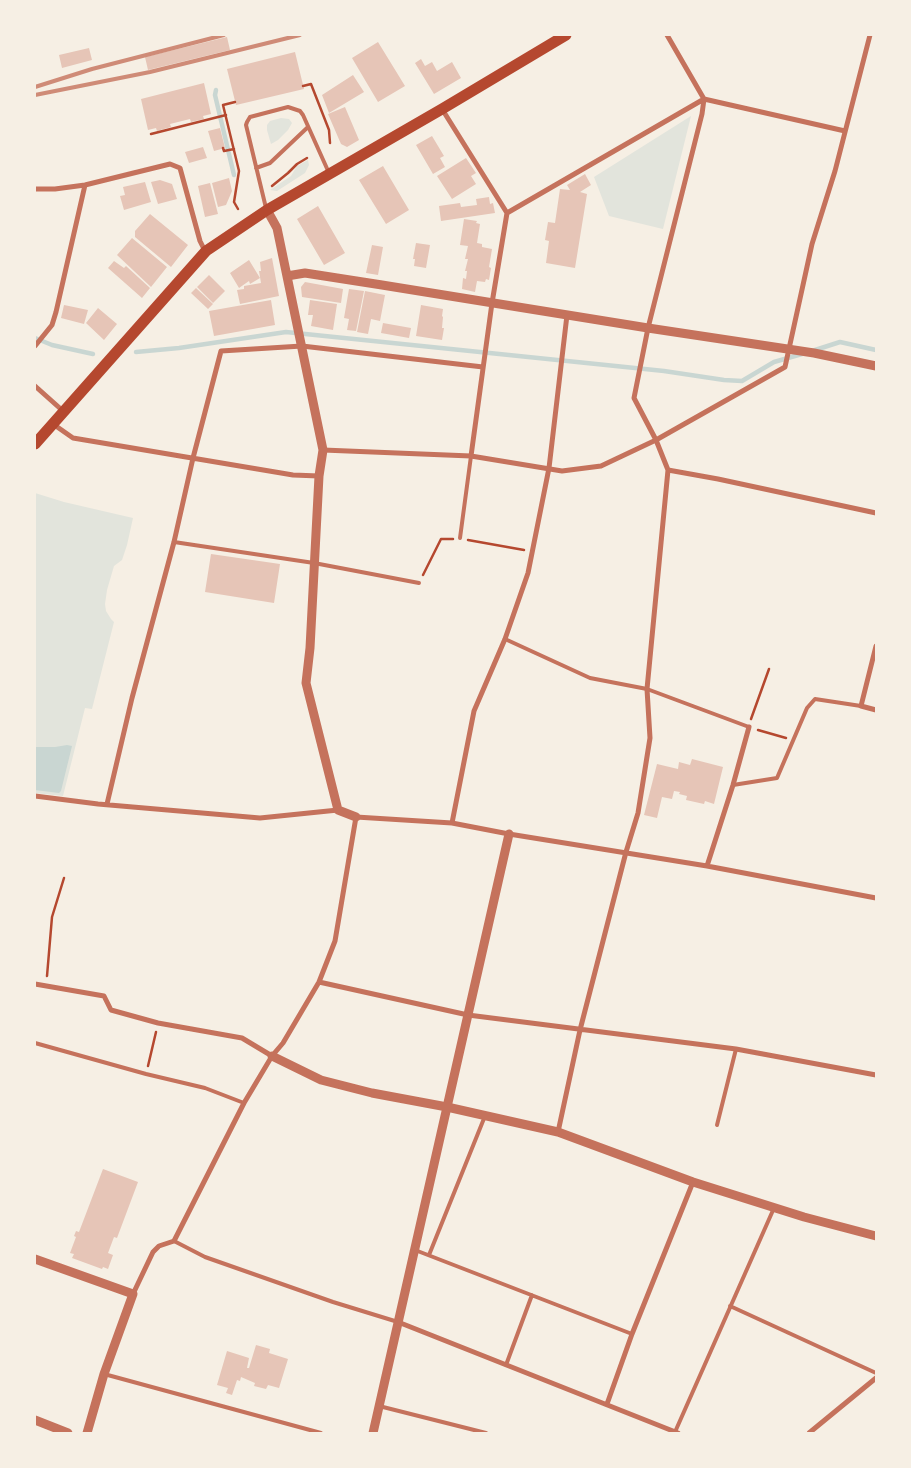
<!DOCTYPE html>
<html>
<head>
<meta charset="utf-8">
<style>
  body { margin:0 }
  #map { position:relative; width:911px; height:1468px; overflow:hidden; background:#f6efe4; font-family:Cabin,sans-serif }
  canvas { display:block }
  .frame { position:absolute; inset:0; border:36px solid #f6efe4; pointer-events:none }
</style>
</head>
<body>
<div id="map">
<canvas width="911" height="1468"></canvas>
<div class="frame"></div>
</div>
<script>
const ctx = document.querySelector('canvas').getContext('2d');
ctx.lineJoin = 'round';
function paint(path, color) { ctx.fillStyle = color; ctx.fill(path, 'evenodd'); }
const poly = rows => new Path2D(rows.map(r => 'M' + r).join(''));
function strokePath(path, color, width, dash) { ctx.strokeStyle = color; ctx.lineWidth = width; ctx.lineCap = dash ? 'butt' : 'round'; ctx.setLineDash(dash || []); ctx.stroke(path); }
const green = poly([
  [691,116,663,229,609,216,594,177],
  [281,118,289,119,292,123,288,130,278,140,271,144,267,130,267,125,270,121],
  [308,160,309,165,305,173,277,191,270,190,291,176,297,166],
  [35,493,64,502,133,518,127,545,122,560,114,566,107,590,105,604,106,611,111,619,114,622,92,709,85,708,63,796,35,793]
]);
const water = poly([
  [67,745,72,746,61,791,59,793,35,790,35,747,55,747]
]);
const stream = poly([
  [216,90,215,95,234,175],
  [35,338,52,345,93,354],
  [812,351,840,342,876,350],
  [136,352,179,348,286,332,664,371,724,380,742,381,774,362,802,354]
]);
const building = poly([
  [227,37,230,50,148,70,145,57],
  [378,42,405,86,378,102,352,58],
  [89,48,92,60,62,68,59,55],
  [295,52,304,89,236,105,227,69],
  [421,59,425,66,432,62,437,71,452,62,461,78,434,94,415,63],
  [353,75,364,92,329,113,322,95],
  [204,83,211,114,203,116,204,119,191,122,190,119,170,124,171,127,157,131,156,128,148,130,141,99],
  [345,107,359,140,347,147,341,144,328,114],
  [220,128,225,148,214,151,208,131],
  [432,136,444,156,440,158,445,167,433,174,416,145],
  [203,147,207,158,189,163,185,152],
  [466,158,476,173,471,176,476,184,452,199,437,176],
  [383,166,409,210,386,224,359,180],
  [585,174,591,185,580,192,587,194,575,268,546,263,549,241,545,240,548,222,555,223,560,189,570,190,567,185],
  [229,178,232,191,226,205,218,207,212,183],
  [160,180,172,184,177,199,158,204,151,182],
  [145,182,151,202,124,210,120,196,125,195,123,187],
  [210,183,218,214,205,217,198,186],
  [489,197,490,204,493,203,495,213,441,221,439,206,460,203,461,207,477,205,476,199],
  [318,206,345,253,324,265,297,219],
  [150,214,188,245,171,267,135,237,135,231],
  [464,219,477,221,476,223,480,224,477,243,482,244,482,247,492,249,489,267,491,268,489,280,486,279,485,282,477,281,475,292,462,289,463,278,466,279,467,271,465,271,468,259,465,259,468,246,460,245],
  [132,238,167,267,151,287,117,255],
  [416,243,430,245,426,268,414,266,415,259,413,259],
  [372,245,383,247,378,275,366,273],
  [272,258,279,296,240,304,237,290,244,289,244,286,261,283,259,271,261,271,260,262],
  [249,260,260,278,250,284,249,281,239,288,230,273],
  [114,261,124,268,126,266,150,288,142,298,108,268],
  [209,275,225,291,213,303,197,287],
  [305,282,343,289,341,303,302,297,301,287],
  [196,288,213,304,208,309,191,293],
  [349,289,364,291,356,331,347,330,349,319,344,318],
  [365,291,385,295,380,321,371,319,368,334,357,332],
  [271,300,275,325,214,336,209,311],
  [310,300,337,304,333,330,311,326,313,315,308,315],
  [64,305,88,310,84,324,61,318],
  [421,305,443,309,442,316,443,317,442,328,444,328,442,340,416,336],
  [98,308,117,324,104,340,86,323],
  [383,323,411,328,409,338,381,333],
  [211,554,280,564,274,603,205,592],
  [692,759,723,767,714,804,705,801,704,804,686,800,687,796,679,794,680,792,674,791,672,799,662,797,657,818,644,815,657,764,678,769,679,762,690,765],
  [103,1169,138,1182,117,1238,114,1237,108,1253,113,1255,108,1269,103,1267,102,1269,72,1258,74,1254,70,1253,76,1237,74,1236,76,1231,79,1232],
  [256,1345,270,1349,269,1353,288,1359,279,1388,268,1385,266,1389,254,1386,255,1383,241,1377,240,1381,237,1380,232,1395,226,1393,228,1388,217,1385,227,1351,249,1358,247,1368,249,1368]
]);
const path = poly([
  [303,86,311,84,329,130,330,143],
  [235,102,223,105,239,171,234,202,238,209],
  [151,134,226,115],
  [223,148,224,151,234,149],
  [272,186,288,173,297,164,307,158],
  [468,540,524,550],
  [423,575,441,539,453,539],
  [751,719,769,669],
  [758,730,786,738],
  [47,976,52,917,64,878],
  [148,1066,156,1032]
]);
const service = poly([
  [256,168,270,163,308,127],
  [266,208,246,125,247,122,250,117,288,107,300,111,303,115,329,173],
  [460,538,471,456],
  [174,542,314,563,419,583],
  [505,639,590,678,647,689,749,727],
  [733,785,777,778,807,708,815,699,861,706],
  [35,1043,146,1074,205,1088,244,1103],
  [717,1125,736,1049],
  [174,1241,205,1257,333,1302,398,1322],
  [415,1250,632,1334],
  [429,1255,485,1116],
  [730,1306,876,1373],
  [506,1365,532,1295],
  [104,1374,321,1433],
  [379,1406,486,1433],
  [675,1432,774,1208]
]);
const minor = poly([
  [442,109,507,213,492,303,471,456],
  [35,189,55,189,85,185,170,164,180,168,200,241,205,251],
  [507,213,704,99,845,131],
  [35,346,52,325,56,312,85,185],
  [35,386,63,411],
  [53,424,73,438,293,475,319,476],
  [323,450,471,456,562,471,601,466,656,440,785,367,812,244,835,171,870,35],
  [668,470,718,479,876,513],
  [876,646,861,706,876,710],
  [35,796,98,804,260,818,338,810],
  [107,804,132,698,174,542,193,458,221,351,302,346,483,367],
  [452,823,474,711,505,639,528,573,549,468,567,315],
  [707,866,733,785,749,727],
  [319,982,468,1015,736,1049,876,1075],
  [35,984,104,996,111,1010,158,1023,242,1038,272,1056],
  [558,1132,580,1030,626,852,638,813,650,738,647,689,668,470,656,440,634,398,648,328,702,114,704,99,667,35],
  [133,1294,153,1252,159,1246,174,1241,244,1103,272,1056,283,1043,319,982,335,941,356,817,452,823,509,834,707,866,876,898],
  [398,1322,678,1433],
  [607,1404,632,1334,693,1182],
  [809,1433,876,1378]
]);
const tertiary = poly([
  [267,210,277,228,323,450,319,476,310,648,306,683,338,810,356,817],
  [287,276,305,273,382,285,648,328,814,353,876,366],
  [272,1056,321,1080,372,1093,447,1107,558,1132,693,1182,804,1217,876,1236],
  [35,1259,133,1294,104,1374,87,1433],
  [35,1420,68,1433],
  [373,1433,509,834]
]);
const trunk = poly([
  [35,444,206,251,267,210,442,109,566,35]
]);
const rail = poly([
  [35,87,92,69,224,35],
  [35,95,150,72,300,35]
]);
paint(green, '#e2e4dc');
paint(water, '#c9d6d2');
strokePath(stream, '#c9d6d2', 4.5);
paint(building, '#e6c5b7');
strokePath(path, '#b5482f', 2.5);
strokePath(service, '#c5725c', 4);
strokePath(minor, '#c5725c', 5);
strokePath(tertiary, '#c5725c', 9);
strokePath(trunk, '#b5482f', 11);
strokePath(rail, '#cf8b77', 4);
</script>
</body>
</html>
